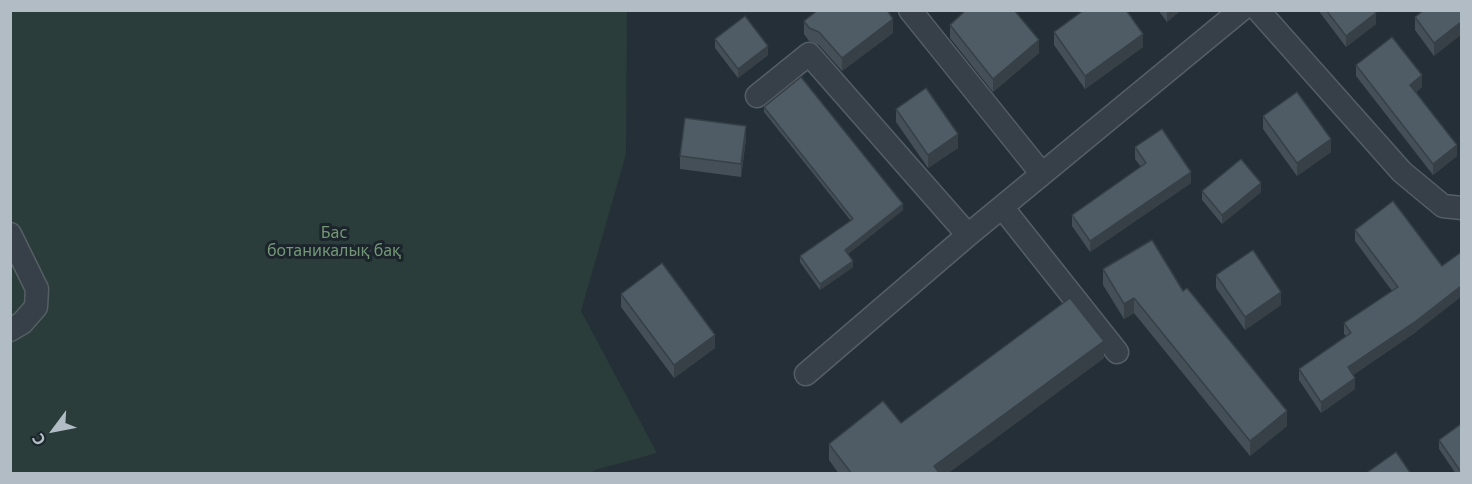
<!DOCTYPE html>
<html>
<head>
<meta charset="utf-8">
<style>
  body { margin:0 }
  #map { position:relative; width:1472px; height:484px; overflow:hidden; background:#242f37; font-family:"Noto Sans",sans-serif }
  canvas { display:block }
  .frame { position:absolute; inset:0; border:12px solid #b2bcc4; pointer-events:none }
  .north { position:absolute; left:24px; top:400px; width:60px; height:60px; -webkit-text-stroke:4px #1c252c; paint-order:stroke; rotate:238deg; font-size:16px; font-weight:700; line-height:24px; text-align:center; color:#b2bcc4 }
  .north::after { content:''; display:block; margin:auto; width:21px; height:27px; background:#b2bcc4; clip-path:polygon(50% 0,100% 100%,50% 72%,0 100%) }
</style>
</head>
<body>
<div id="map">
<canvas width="1472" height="484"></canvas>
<div class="frame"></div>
<div class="north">С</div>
</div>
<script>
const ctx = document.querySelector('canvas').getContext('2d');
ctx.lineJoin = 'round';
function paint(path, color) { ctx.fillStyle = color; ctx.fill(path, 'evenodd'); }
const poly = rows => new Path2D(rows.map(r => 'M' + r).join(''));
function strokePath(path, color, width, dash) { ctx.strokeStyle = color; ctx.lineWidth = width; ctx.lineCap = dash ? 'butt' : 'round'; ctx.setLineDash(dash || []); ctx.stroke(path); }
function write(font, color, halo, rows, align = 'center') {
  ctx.font = font + ' "Noto Sans",sans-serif'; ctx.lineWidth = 6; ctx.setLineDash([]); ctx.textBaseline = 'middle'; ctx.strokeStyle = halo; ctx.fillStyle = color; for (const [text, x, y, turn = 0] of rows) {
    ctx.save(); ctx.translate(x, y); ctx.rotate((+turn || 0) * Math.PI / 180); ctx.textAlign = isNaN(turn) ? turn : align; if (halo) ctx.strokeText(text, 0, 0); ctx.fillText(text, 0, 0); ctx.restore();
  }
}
const green = poly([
  [10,11,627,11,626,154,581,311,657,453,595,470,590,474,11,473]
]);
const minor = poly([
  [910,10,1042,174],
  [1258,10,1402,172,1443,206,1462,208],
  [757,96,809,54,968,235],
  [1002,207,1117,352],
  [10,234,37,289,36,307,22,323,10,330],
  [806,374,968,235,1241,10]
]);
const wall = poly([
  [1158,10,1181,10,1167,22],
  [1318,10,1374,10,1376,24,1346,47],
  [1461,10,1434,56,1415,30,1415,17],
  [804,21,893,33,842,71,819,45,809,41,804,34],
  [950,25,1039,53,993,92,950,38],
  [1054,32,1143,47,1085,89,1054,45],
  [715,39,768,55,738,78,715,48],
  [1356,65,1422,87,1416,92,1457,156,1433,175,1356,76],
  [764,107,903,210,848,254,853,267,820,290,800,262,800,256,851,221,764,112],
  [896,109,958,148,928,168,896,122],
  [1263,116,1331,152,1297,176,1263,129],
  [746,139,741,177,680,169,680,156],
  [1135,147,1191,183,1090,252,1072,226,1072,215,1141,167,1135,159],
  [1202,191,1261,192,1222,224,1202,200],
  [1393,201,1416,332,1353,375,1355,389,1321,413,1299,380,1299,369,1346,336,1344,334,1344,323,1392,291,1355,241,1355,230],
  [1103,269,1183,291,1287,426,1250,456,1134,313,1124,319,1103,285],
  [1216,275,1281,305,1245,330,1216,288],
  [621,294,715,348,674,378,621,307],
  [1104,358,947,474,839,474,829,460,829,444,901,423],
  [1461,424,1461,474,1456,474,1439,449,1439,440]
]);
const shadedWall = poly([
  [1181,10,1167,22,1167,11],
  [1376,13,1376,24,1346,47,1346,36],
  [893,19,893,33,842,71,842,58],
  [1461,22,1461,35,1434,56,1434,43],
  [1143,34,1143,47,1085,89,1085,76],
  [1039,40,1039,53,993,92,993,79],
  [768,46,768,55,738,78,738,69],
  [1422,75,1422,87,1410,97,1410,85],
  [746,126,746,139,741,177,741,164],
  [958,134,958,148,928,168,928,155],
  [1331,139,1331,152,1297,176,1297,163],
  [1457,145,1457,156,1433,175,1433,164],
  [1191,172,1191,183,1090,252,1090,241],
  [1261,183,1261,192,1222,224,1222,215],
  [903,204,903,210,845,256,845,250],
  [853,261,853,267,820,290,820,284],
  [1461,286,1461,297,1416,332,1348,378,1348,367],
  [1281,292,1281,305,1245,330,1245,317],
  [1134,298,1134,313,1124,319,1124,304],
  [715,335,715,348,674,378,674,365],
  [1104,341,1104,358,947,474,934,474,934,466],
  [1355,378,1355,389,1321,413,1321,402],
  [1287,411,1287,426,1250,456,1250,441]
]);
const building = poly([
  [818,10,887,10,893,19,842,58,819,32,809,28,804,21,818,10],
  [966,10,1014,10,1039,40,993,79,950,25,966,10],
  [1084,10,1126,10,1143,34,1085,76,1054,32,1084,10],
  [1326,10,1374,10,1376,13,1346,36,1326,10],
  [1424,10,1461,10,1461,22,1434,43,1415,17,1424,10],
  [745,16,768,46,738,69,715,39,745,16],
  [1392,37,1422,75,1410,85,1457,145,1433,164,1356,65,1392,37],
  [801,77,903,204,845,250,853,261,820,284,800,256,853,219,764,107,801,77],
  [926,88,958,134,928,155,896,109,926,88],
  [1297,92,1331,139,1297,163,1263,116,1297,92],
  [685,118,746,126,741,164,680,156,685,118],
  [1162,129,1191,172,1090,241,1072,215,1146,163,1135,147,1162,129],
  [1241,159,1261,183,1222,215,1202,191,1241,159],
  [1393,201,1442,266,1460,253,1461,255,1461,286,1416,321,1348,367,1355,378,1321,402,1299,369,1351,333,1344,323,1398,287,1355,230,1393,201],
  [1152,240,1183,291,1187,288,1287,411,1250,441,1134,298,1124,304,1103,269,1152,240],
  [1253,250,1281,292,1245,317,1216,275,1253,250],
  [662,263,715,335,674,365,621,294,662,263],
  [1070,298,1104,341,934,466,940,474,852,474,829,444,883,401,901,423,1070,298],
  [1461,424,1461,472,1439,440,1461,424],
  [1396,452,1411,474,1365,474,1396,452]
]);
const parkNames = [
  ["Бас",334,233],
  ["ботаникалық бақ",334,251]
];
paint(green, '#2a3d3a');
strokePath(minor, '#555e65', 25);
strokePath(minor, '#374048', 22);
paint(wall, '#444f57');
paint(shadedWall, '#374047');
paint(building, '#4f5c65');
strokePath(building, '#374047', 1.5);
write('16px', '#739776', '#1c252c', parkNames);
</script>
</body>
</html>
